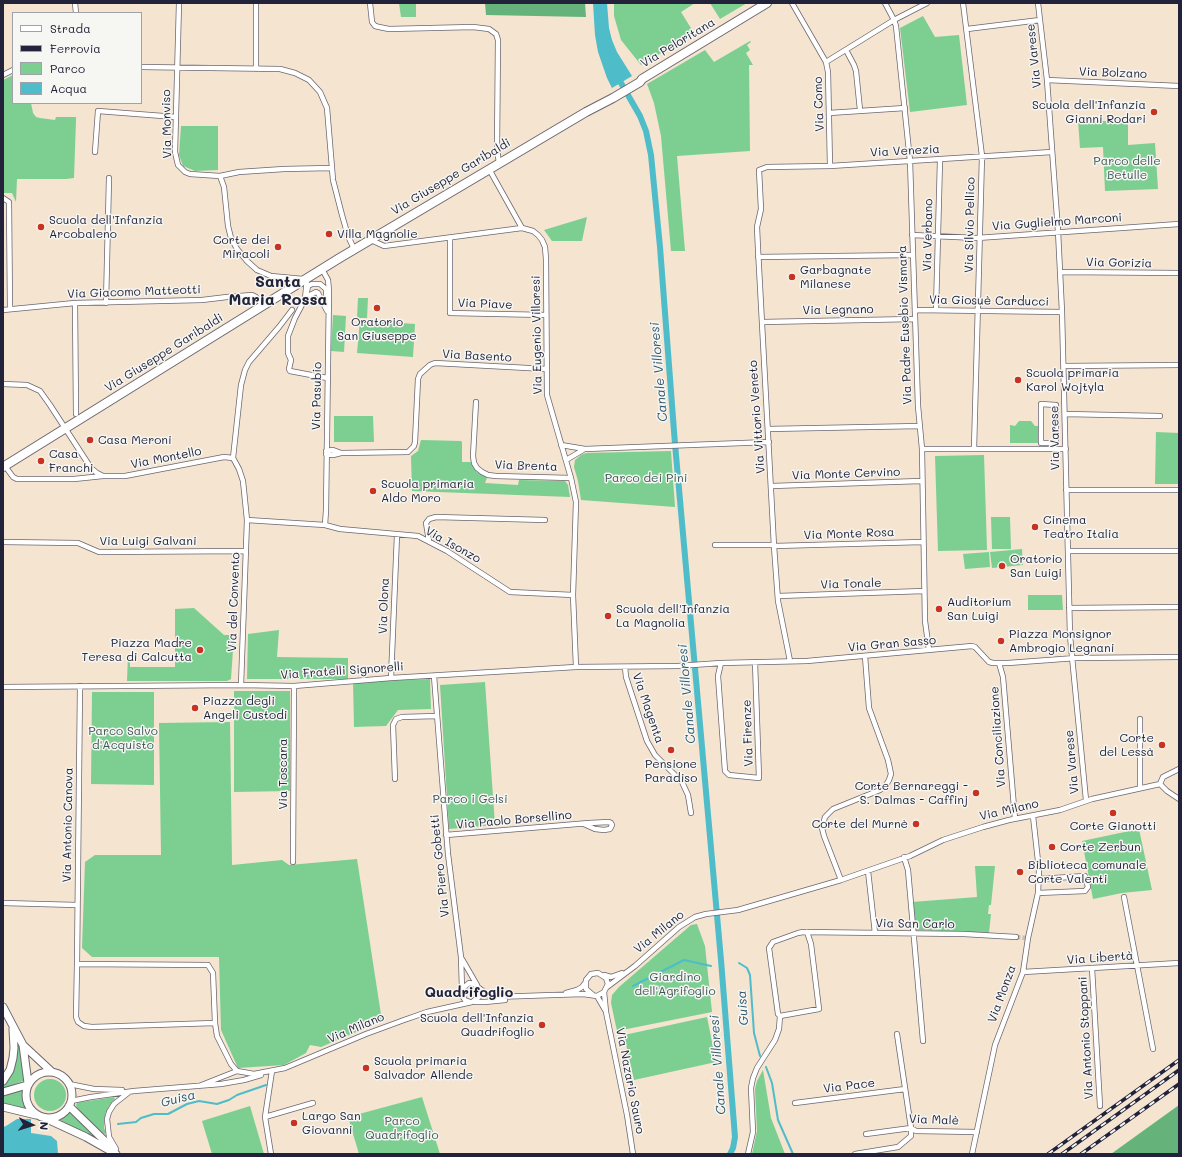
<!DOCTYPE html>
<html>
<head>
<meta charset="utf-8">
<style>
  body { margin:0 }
  #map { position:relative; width:1182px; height:1157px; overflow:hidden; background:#f4e4d0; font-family:Mali,sans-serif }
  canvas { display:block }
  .frame { position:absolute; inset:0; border:4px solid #22223b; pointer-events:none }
  .legend { position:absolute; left:12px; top:12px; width:130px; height:92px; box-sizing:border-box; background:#f6f6f2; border:1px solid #a1a1a9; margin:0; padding:5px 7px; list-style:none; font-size:12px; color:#22223b }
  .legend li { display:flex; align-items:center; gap:8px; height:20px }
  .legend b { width:20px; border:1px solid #a1a1a9 }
  .north { position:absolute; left:12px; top:1105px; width:40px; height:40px; -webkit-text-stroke:3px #f6f6f2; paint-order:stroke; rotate:94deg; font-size:11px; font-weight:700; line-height:16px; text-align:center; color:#22223b }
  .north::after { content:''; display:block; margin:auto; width:14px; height:18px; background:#22223b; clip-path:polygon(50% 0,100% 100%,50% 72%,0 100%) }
</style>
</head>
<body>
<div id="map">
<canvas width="1182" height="1157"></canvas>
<div class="frame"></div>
<ul class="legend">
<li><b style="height:5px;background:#fff"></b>Strada</li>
<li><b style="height:5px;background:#22223b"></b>Ferrovia</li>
<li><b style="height:11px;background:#7ccf91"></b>Parco</li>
<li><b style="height:11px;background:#4fbcc9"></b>Acqua</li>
</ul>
<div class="north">N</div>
</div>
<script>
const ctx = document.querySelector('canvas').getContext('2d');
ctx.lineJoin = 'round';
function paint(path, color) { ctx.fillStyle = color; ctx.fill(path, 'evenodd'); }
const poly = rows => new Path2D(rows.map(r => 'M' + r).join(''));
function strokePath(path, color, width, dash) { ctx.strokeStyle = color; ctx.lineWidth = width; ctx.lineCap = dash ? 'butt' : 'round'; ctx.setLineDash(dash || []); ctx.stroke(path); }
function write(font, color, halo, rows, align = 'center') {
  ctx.font = font + ' Mali,sans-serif'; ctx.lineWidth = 3; ctx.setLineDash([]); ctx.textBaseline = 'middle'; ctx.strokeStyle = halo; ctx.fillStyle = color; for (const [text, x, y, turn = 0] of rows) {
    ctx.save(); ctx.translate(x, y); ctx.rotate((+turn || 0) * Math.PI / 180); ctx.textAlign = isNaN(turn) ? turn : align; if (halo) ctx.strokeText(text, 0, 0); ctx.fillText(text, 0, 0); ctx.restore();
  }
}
const green = poly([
  [399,3,416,3,416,17,401,17],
  [614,3,695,3,681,12,694,33,643,64,641,65,621,40,614,16],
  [710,3,747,3,720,19],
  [923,16,935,37,959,35,967,105,910,112,900,28],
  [750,41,751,42,747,45,750,50,746,53,753,65,749,65,750,151,677,156,685,251,671,251,661,136,654,103,647,84,705,50,714,62],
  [13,75,13,103,31,103,33,113,36,117,40,118,55,120,56,117,76,117,76,120,74,178,66,179,17,179,16,202,12,193,3,193,3,80],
  [1078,120,1128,122,1128,145,1155,143,1158,189,1105,191,1103,147,1080,148],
  [181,126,218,126,218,170,195,171,183,166,179,155],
  [587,217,582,241,552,241,544,230],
  [358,298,368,298,367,318,357,318],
  [333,315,346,316,344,352,331,351],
  [360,320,415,324,413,357,357,353],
  [334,416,373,416,374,442,334,442],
  [1019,421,1031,421,1035,426,1039,426,1038,443,1010,443,1010,425,1015,426],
  [1156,432,1179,433,1179,484,1155,484],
  [421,440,461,441,462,442,462,462,471,462,477,472,487,478,485,483,518,485,519,480,565,481,568,485,570,497,412,491,411,456,418,451],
  [671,451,675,507,581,500,578,481,574,467,575,460,581,455,586,453],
  [984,455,987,550,938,551,935,456],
  [991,517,1010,517,1011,549,992,549],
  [1022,549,1023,565,992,568,990,552],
  [989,552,990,567,965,569,963,554],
  [1028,595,1062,595,1063,610,1028,610],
  [194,608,224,635,234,635,231,679,227,681,127,681,128,655,130,655,130,667,175,667,175,609],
  [279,630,277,657,348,658,348,679,247,679,248,634],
  [430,679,431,709,398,710,386,726,354,727,353,682],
  [485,682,495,825,449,829,440,685],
  [234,691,290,691,290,791,234,792],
  [92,692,154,692,154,785,91,784],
  [230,722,232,865,282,860,289,865,357,859,382,1021,321,1047,310,1045,306,1053,284,1065,238,1068,221,1030,219,957,92,957,82,948,85,862,95,855,161,855,159,723],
  [1139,829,1152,890,1122,893,1093,899,1082,841],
  [975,866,995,866,991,905,989,905,988,914,991,914,989,933,916,930,912,902,977,897],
  [697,924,705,946,712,1012,617,1031,611,1003,612,995,619,987,691,925],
  [707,1017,716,1062,634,1080,624,1035],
  [16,1043,18,1043,21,1051,25,1080,3,1089,3,1086,11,1076,16,1063],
  [763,1070,771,1118,785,1154,752,1154,757,1131,755,1089,757,1081],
  '34 1095a16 16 0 1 1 32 0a16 16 0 1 1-32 0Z',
  [24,1088,24,1100,25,1106,29,1110,3,1104,3,1095],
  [114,1097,115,1099,109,1106,105,1114,104,1128,106,1133,104,1134,84,1116,78,1110,76,1105,77,1103,81,1102],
  [422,1097,440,1154,359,1154,348,1117],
  [250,1106,264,1154,212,1154,202,1121],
  [70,1111,99,1140,61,1121,61,1119]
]);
const forest = poly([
  [485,3,585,3,586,17,486,15],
  [1179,1105,1179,1154,1111,1154]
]);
const water = poly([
  [593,3,607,3,609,28,612,40,617,52,632,76,612,88,607,78,598,52,595,35],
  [17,1119,31,1119,31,1133,51,1136,57,1141,58,1154,3,1154,3,1127,6,1126]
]);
const stream = poly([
  [739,963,747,968,750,975,754,1033,760,1056],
  [633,986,684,960,711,966],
  [766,1067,772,1083,778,1120,793,1154],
  [118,1124,136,1122,141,1118,154,1114,168,1114,187,1104,199,1101,217,1104,229,1100,237,1095,266,1085]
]);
const canal = poly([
  [617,76,640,116,646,131,651,155,660,247,675,444,721,960,735,1137,733,1148,730,1154]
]);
const streetTunnel = poly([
  [1016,937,1026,938]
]);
const street = poly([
  [75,3,76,13],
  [179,3,175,152,178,165,185,172,190,174,220,176,224,187,228,226,231,238,237,249,247,261,257,270,271,276,303,279],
  [256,3,256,69],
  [370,3,372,22,375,26,379,27,389,29,473,27,489,29,496,34,498,40,497,149,499,163],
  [792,3,826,62,828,72,830,166],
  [885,3,894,20,896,26,910,161,918,406,922,449,925,621,929,650],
  [963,3,982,156,974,449],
  [1038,3,1047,80,1058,231,1062,312,1070,636,1086,800],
  [967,29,1040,20],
  [846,50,854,65,856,71,860,110],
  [826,62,894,20,927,3],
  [141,67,280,69,295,73,309,80,320,92,327,108,333,180,342,215,348,236,354,249],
  [3,75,13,70],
  [1047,80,1179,86],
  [829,113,905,108],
  [95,152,98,111,176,117],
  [489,169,522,228],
  [220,176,239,172,284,169,332,168],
  [3,198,9,202,10,309],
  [912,235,977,238,1179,224],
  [450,238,450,313,546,315],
  [371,240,384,246,522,228,533,231,538,235,542,240,545,247,546,259,547,395,571,478,576,502,573,595,576,667],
  [758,257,913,255],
  [322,269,328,280,329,291,326,510,325,525],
  [1060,272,1179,273],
  [307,278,305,299,295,318,288,336,288,353,291,360,289,369,290,371,327,378],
  [312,284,320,284,326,289,327,311,318,293,316,292,306,297,308,286,312,284],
  [75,303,76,414],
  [106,303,109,178],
  [3,310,75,303,202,300,227,297,252,295,256,297,262,305],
  [915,310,1062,312],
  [936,310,940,160],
  [762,322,915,319],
  [1064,366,1179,365],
  [3,384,27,385,40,391,50,405,91,468,97,473,103,476,125,476,224,457,233,458],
  [476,402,473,456,474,463,477,468,482,472,488,475,496,476,571,478],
  [1041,404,1056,405,1056,443,1041,443,1041,404],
  [1065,414,1160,416],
  [768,429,920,426],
  [561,445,585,449,769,442],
  [922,449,1066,449],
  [326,451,333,450,341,453],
  [326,454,333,455,341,453,408,452,414,446,415,442,418,379,420,374,430,365,435,363,546,369],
  [566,460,583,450],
  [5,466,13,477,17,479,74,479,103,476],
  [772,486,921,481],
  [1066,490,1179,490],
  [247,520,325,525,340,529,418,536,447,551,510,592,573,595],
  [429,541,426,523,429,519,436,517,545,520],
  [3,542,78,543,99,552,246,551],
  [715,545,774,545],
  [774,546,923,542],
  [1068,551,1179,551],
  [778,596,924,591],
  [1069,608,1179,607],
  [790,661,778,601,774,546,758,249,757,227,761,209,759,170,767,167,830,166,1052,152],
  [721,663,718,676,725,771,729,775,759,778,755,662],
  [999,663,1003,677,1015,819],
  [625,667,626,677,647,741,655,755,682,782,688,795,691,813],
  [434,676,448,854,461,957,462,989,461,994,465,1000,470,1002],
  [391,678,397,535],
  [241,685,247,520,243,481,239,469,233,458,241,385,245,370,249,362,279,327,292,310],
  [80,686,77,964,208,965,213,973,215,1023,217,1036,231,1064,237,1071],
  [3,687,241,685,294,686,391,678,576,667,678,666,721,663,807,661,972,646,975,647,989,662,993,663,1008,663,1076,658,1179,657],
  [1140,719,1140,788],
  [395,779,393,725,396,719,402,717,437,716],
  [1160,784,1163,777,1179,769],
  [1160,784,1167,791,1179,799],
  [446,835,589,823,609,822,611,823,612,825,610,829,604,830,595,829,584,824],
  [904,857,908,870,923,1041],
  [293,862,294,686],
  [868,871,875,933],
  [841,880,824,836,822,828,825,817,833,809,880,790,886,785,889,780,891,774,888,760,869,708,865,656],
  [1038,893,1085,891,1088,887,1085,876,1039,879],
  [1124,897,1153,1049],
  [3,903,77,905],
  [807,932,811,944,819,1009,780,1016,778,1014,769,948,773,942,798,933,803,932,964,934,1016,937],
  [462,959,477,985],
  [77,964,76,1017,78,1022,84,1026,92,1027,215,1023],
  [1092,968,1100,1106],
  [1023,972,1179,963],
  [604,975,611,977,622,973],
  [607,987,635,966,679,927,695,917,706,914,738,910,841,880,910,856,943,840,983,827,1009,820,1060,810,1092,799,1160,784],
  [479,988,487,994,494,997,583,994,597,996,604,992,608,984,606,978,598,973,591,974,586,980,586,989,593,995],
  [604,992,606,1012,627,1115,633,1154],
  [566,993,577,990,582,987,585,983],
  [597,996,605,1010],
  [475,1002,485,1002,505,1000],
  [69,1084,94,1089,122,1090],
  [199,1086,237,1071,254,1074,285,1068,366,1034,404,1020,427,1012,472,1002,479,997,480,991,479,988,474,984,469,983,462,989],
  [71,1101,91,1097,134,1091,221,1084,244,1080,261,1075],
  [795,1103,905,1089],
  [265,1117,313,1103],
  [866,1134,911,1128,916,1131,977,1132],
  [116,1149,109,1137,107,1119,109,1112,114,1104,128,1093],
  [271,1154,265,1117,272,1071],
  [748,1154,753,1132,751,1088,753,1078,757,1068,775,1040,779,1029,780,1016],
  [855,1154,898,1147,911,1136,911,1128,897,1034],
  [972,1154,995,1045,1023,972,1028,938,1038,893,1039,870,1033,816]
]);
const secondary = poly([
  [3,1007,23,1045,52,1072],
  [23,1045,28,1083],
  '26 1095a23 23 0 1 1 46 0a23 23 0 1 1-46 0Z',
  [3,1081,10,1070,13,1058,14,1048,13,1029],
  [3,1092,27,1085],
  [69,1106,114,1150],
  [3,1107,36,1115],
  [47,1119,86,1137,116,1154]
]);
const primary = poly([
  [3,467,338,259,586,112,613,98,640,82,642,79,767,3]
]);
const rail = poly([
  [1048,1154,1179,1060],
  [1062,1154,1179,1070],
  [1081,1154,1179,1084]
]);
const markers = [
  [1154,112,4,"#c8321e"],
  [41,227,4,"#c8321e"],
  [329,234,4,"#c8321e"],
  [278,247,4,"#c8321e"],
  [792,277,4,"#c8321e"],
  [377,308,4,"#c8321e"],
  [1018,380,4,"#c8321e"],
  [90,440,4,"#c8321e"],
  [41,461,4,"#c8321e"],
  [373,491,4,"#c8321e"],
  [1035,527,4,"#c8321e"],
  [1002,566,4,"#c8321e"],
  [939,609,4,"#c8321e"],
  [608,616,4,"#c8321e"],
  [1001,641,4,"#c8321e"],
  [200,650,4,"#c8321e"],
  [195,708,4,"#c8321e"],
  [1162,745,4,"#c8321e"],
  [671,750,4,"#c8321e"],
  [976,793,4,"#c8321e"],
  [1113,813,4,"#c8321e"],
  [916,824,4,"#c8321e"],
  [1052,847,4,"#c8321e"],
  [1020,872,4,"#c8321e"],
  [542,1025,4,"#c8321e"],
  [366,1068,4,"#c8321e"],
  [294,1123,4,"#c8321e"]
];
const streetNames = [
  ["Via Peloritana",678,43,-31],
  ["Via Varese",1034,56,-96],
  ["Via Bolzano",1113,73,2],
  ["Via Como",819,104,-92],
  ["Via Monviso",167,124,-91],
  ["Via Venezia",905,151,-3],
  ["Via Giuseppe Garibaldi",451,177,-31],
  ["Via Guglielmo Marconi",1057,222,-4],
  ["Via Silvio Pellico",970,225,-89],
  ["Via Verbano",928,235,-89],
  ["Via Gorizia",1119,263,1],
  ["Via Giacomo Matteotti",134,292,-2],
  ["Via Giosuè Carducci",989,301,1],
  ["Via Piave",485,304,2],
  ["Via Legnano",838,310,-1],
  ["Via Padre Eusebio Vismara",905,325,-92],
  ["Via Eugenio Villoresi",537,335,-91],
  ["Via Giuseppe Garibaldi",164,353,-32],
  ["Via Basento",477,356,3],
  ["Via Pasubio",317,396,-89],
  ["Via Vittorio Veneto",757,417,-94],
  ["Via Varese",1055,438,-91],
  ["Via Montello",166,458,-11],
  ["Via Brenta",526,466,2],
  ["Via Monte Cervino",846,474,-2],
  ["Via Monte Rosa",849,534,-2],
  ["Via Luigi Galvani",148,541],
  ["Via Isonzo",453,545,29],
  ["Via Tonale",851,584,-2],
  ["Via del Convento",234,602,-88],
  ["Via Olona",384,606,-88],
  ["Via Gran Sasso",892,644,-5],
  ["Via Fratelli Signorelli",342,671,-4],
  ["Via Magenta",648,708,71],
  ["Via Firenze",748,733,-92],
  ["Via Conciliazione",998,737,-94],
  ["Via Varese",1072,762,-95],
  ["Via Toscana",283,774,-90],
  ["Via Milano",1009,810,-13],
  ["Via Paolo Borsellino",514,820,-5],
  ["Via Antonio Canova",68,825,-89],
  ["Via Piero Gobetti",440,866,-96],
  ["Via San Carlo",915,924,1],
  ["Via Milano",659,932,-39],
  ["Via Libertà",1100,958,-4],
  ["Via Monza",1002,994,-70],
  ["Via Milano",356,1028,-23],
  ["Via Antonio Stoppani",1086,1038,-93],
  ["Via Nazario Sauro",630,1081,79],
  ["Via Pace",849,1086,-7],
  ["Via Malè",934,1120,2]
];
const poiNames = [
  ["Scuola dell'Infanzia",1146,105,"right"],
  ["Gianni Rodari",1146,119,"right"],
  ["Scuola dell'Infanzia",49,220],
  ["Arcobaleno",49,234],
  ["Villa Magnolie",337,234],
  ["Corte dei",270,240,"right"],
  ["Miracoli",270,254,"right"],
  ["Garbagnate",800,270],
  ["Milanese",800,284],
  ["Oratorio",377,322,"center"],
  ["San Giuseppe",377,336,"center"],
  ["Scuola primaria",1026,373],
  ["Karol Wojtyla",1026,387],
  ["Casa Meroni",98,440],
  ["Casa",49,454],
  ["Franchi",49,468],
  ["Scuola primaria",381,484],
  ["Aldo Moro",381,498],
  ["Cinema",1043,520],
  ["Teatro Italia",1043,534],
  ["Oratorio",1010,559],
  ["San Luigi",1010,573],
  ["Auditorium",947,602],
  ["San Luigi",947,616],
  ["Scuola dell'Infanzia",616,609],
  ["La Magnolia",616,623],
  ["Piazza Monsignor",1009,634],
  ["Ambrogio Legnani",1009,648],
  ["Piazza Madre",192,643,"right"],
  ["Teresa di Calcutta",192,657,"right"],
  ["Piazza degli",203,701],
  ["Angeli Custodi",203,715],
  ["Corte",1154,738,"right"],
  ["del Lessà",1154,752,"right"],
  ["Pensione",671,764,"center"],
  ["Paradiso",671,778,"center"],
  ["Corte Bernareggi -",968,786,"right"],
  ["S. Dalmas - Caffinj",968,800,"right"],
  ["Corte del Murnè",908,824,"right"],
  ["Corte Gianotti",1113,826,"center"],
  ["Corte Zerbun",1060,847],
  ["Biblioteca comunale",1028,865],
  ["Corte Valenti",1028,879],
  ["Scuola dell'Infanzia",534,1018,"right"],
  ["Quadrifoglio",534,1032,"right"],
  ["Scuola primaria",374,1061],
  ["Salvador Allende",374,1075],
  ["Largo San",302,1116],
  ["Giovanni",302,1130]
];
const parkNames = [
  ["Parco delle",1127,161],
  ["Betulle",1127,175],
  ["Parco dei Pini",646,478],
  ["Parco Salvo",123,731],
  ["d'Acquisto",123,745],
  ["Parco i Gelsi",470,799],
  ["Giardino",675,977],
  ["dell'Agrifoglio",675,991],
  ["Parco",402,1121],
  ["Quadrifoglio",402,1135]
];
const waterNames = [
  ["Canale Villoresi",659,372,-95],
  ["Canale Villoresi",687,694,-95],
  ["Guisa",743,1008,-94],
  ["Canale Villoresi",718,1065,-94],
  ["Guisa",178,1099,-14]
];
const quarterNames = [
  ["Quadrifoglio",469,993]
];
const districtNames = [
  ["Santa",278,282],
  ["Maria Rossa",278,300]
];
paint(green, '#7ccf91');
paint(forest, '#65b27b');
paint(water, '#4fbcc9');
strokePath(stream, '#4fbcc9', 2);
strokePath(canal, '#4fbcc9', 6);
strokePath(streetTunnel, '#cabdb2', 4.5, [4.5, 2]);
strokePath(street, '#6c666f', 6);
strokePath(secondary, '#6c666f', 9);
strokePath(primary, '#6c666f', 10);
strokePath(street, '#fff', 4.5);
strokePath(secondary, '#fff', 7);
strokePath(primary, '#fff', 8);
strokePath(rail, '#22223b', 3.5);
strokePath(rail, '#f6f6f2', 2, [6]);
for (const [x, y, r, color] of markers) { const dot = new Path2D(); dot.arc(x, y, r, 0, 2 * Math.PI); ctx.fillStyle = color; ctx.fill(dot); strokePath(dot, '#f6f6f2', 1.5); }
write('12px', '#22223b', '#f6f6f2', streetNames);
write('12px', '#22223b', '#f6f6f2', poiNames, 'left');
write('12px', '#3d5655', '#f6f6f2', parkNames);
write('italic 13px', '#32586d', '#f6f6f2', waterNames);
write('bold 14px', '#22223b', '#f6f6f2', quarterNames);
write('bold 16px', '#22223b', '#f6f6f2', districtNames);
</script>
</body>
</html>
